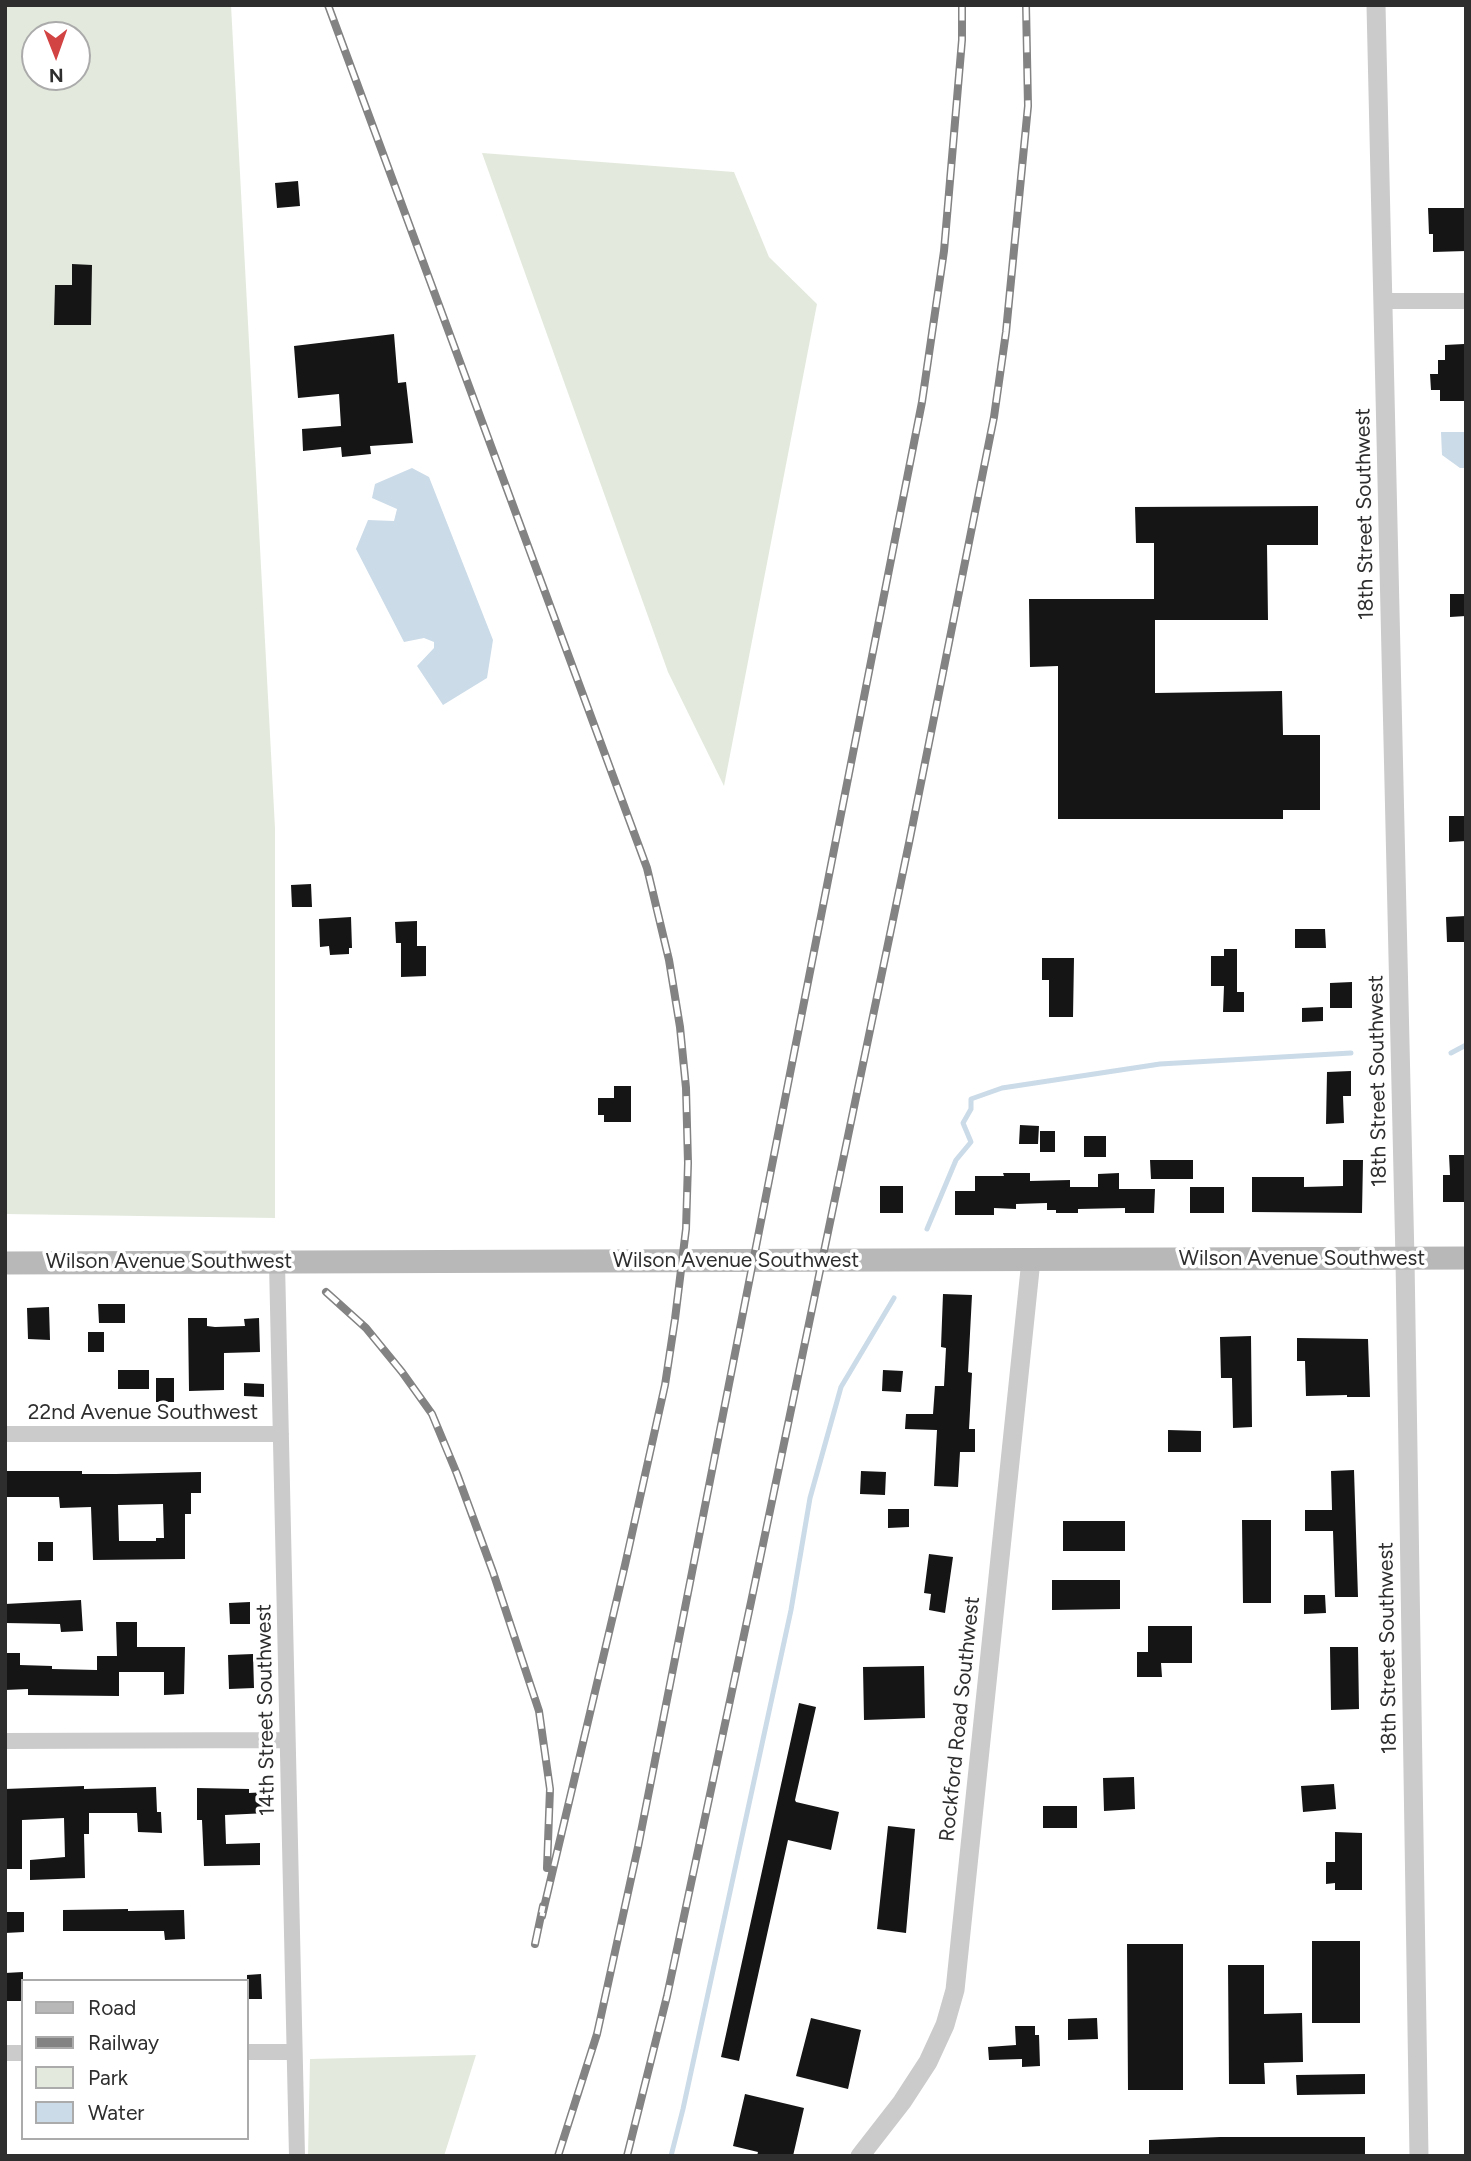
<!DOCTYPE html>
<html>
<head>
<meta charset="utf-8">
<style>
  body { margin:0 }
  #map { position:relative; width:1471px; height:2161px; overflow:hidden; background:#fff; font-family:Figtree,sans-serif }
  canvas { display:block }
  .frame { position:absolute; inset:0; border:7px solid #2e2e2e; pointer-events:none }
  .legend { position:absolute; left:21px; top:1979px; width:228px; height:161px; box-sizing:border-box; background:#fff; border:2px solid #ababab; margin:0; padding:9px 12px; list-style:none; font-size:21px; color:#2e2e2e }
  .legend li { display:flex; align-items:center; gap:14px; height:35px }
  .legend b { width:35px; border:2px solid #ababab }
  .north { position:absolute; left:21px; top:21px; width:70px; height:70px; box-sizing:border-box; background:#fff; border:2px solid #ababab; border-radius:50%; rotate:179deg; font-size:19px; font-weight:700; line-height:28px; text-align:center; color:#2e2e2e }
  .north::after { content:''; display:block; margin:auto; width:24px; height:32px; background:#d24344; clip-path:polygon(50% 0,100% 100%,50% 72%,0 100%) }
</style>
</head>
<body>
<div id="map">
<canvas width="1471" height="2161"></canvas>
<div class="frame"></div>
<ul class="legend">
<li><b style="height:9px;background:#b8b8b8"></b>Road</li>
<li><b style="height:9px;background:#838383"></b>Railway</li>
<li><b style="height:19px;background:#e3eadd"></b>Park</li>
<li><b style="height:19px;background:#cbdbe8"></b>Water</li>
</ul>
<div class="north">N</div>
</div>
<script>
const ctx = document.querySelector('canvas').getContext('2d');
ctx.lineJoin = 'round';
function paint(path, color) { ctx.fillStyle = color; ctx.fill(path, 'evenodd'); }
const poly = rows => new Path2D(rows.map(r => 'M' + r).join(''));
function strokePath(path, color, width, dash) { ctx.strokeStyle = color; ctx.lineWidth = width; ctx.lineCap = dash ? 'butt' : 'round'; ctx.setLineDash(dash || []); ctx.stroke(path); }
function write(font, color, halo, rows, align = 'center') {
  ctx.font = font + ' Figtree,sans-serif'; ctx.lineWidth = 7; ctx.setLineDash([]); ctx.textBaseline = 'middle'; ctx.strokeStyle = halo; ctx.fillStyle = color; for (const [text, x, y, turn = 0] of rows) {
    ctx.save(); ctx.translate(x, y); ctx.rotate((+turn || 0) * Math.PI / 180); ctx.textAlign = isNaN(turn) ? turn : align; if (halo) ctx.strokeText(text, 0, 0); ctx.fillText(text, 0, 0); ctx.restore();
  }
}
const green = poly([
  [5,5,231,5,275,828,275,1218,5,1214],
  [35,35,77,35,77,77,35,77],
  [482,153,734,172,769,257,817,304,724,786,668,672],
  [476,2055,444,2156,308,2156,310,2059]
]);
const water = poly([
  [1441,432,1466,432,1466,468,1460,468,1442,455],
  [412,468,429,477,493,640,487,678,443,705,417,666,434,648,434,642,424,638,404,642,356,549,368,520,394,521,397,509,372,498,375,484]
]);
const stream = poly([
  [1451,1053,1466,1045],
  [927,1229,956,1160,971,1142,963,1123,971,1109,971,1099,1002,1088,1160,1064,1351,1053],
  [671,2156,683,2109,791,1610,810,1498,841,1387,894,1298]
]);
const building = poly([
  [298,181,300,206,277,208,275,183],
  [1428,208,1466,208,1466,251,1433,252,1433,234,1429,234],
  [72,264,92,265,91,325,54,325,55,285,72,285],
  [394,334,398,383,406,382,413,443,370,446,371,454,342,457,341,447,303,451,302,429,341,426,339,394,298,398,294,346],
  [1464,344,1466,401,1440,401,1440,390,1431,390,1430,374,1438,374,1438,360,1445,360,1445,345],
  [1318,506,1318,545,1267,545,1268,620,1155,620,1155,693,1282,691,1283,735,1320,735,1320,810,1283,810,1283,819,1058,819,1058,666,1030,667,1029,599,1154,599,1154,543,1136,543,1135,507],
  [1450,594,1466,594,1466,616,1450,617],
  [1449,816,1466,816,1466,841,1449,842],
  [311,884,312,907,292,907,291,885],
  [1466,916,1466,942,1447,942,1446,917],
  [351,917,352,948,349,948,349,954,330,955,329,946,320,947,319,919],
  [417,921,417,946,426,946,426,976,401,977,401,943,396,943,395,922],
  [1295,929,1325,929,1326,948,1295,948],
  [1224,949,1237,949,1237,992,1244,992,1244,1012,1223,1012,1224,986,1211,986,1211,956,1224,956],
  [1042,958,1074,958,1073,1017,1049,1017,1049,980,1042,980],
  [1352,982,1352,1008,1330,1008,1330,983],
  [1323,1007,1323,1021,1302,1022,1302,1008],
  [1351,1071,1351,1096,1343,1096,1344,1123,1326,1124,1327,1072],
  [614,1086,631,1086,631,1122,604,1122,604,1115,598,1115,598,1098,614,1098],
  [1020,1125,1039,1126,1038,1144,1019,1144],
  [1040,1131,1055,1131,1055,1152,1040,1152],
  [1084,1136,1106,1136,1106,1157,1084,1157],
  [1449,1155,1466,1155,1466,1202,1443,1202,1443,1175,1450,1175],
  [1150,1160,1193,1160,1193,1179,1151,1179],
  [1343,1160,1363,1160,1362,1213,1252,1212,1252,1177,1304,1177,1304,1187,1343,1186],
  [1003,1173,1030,1173,1030,1181,1070,1180,1070,1187,1098,1187,1098,1174,1119,1173,1119,1189,1155,1189,1154,1213,1125,1213,1125,1208,1078,1209,1078,1213,1056,1213,1056,1210,1047,1210,1047,1203,1016,1204,1016,1209,994,1208,994,1215,955,1215,955,1191,975,1191,975,1176,1004,1176],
  [880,1186,903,1186,903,1213,880,1213],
  [1190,1187,1224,1187,1224,1213,1190,1213],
  [943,1294,972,1295,968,1372,972,1373,969,1429,975,1429,975,1452,960,1452,958,1487,934,1486,937,1430,905,1429,906,1414,933,1414,935,1386,944,1386,946,1348,941,1347],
  [98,1304,125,1304,125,1323,99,1323],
  [49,1307,50,1340,28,1339,27,1308],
  [188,1318,207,1318,207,1326,215,1327,245,1326,244,1319,259,1318,260,1352,224,1353,224,1390,189,1391],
  [88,1332,104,1332,104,1352,88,1352],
  [1251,1336,1252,1427,1233,1428,1232,1378,1221,1378,1220,1337],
  [1297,1338,1368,1339,1370,1397,1347,1397,1347,1395,1306,1396,1305,1361,1297,1361],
  [118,1370,149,1370,149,1389,118,1389],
  [883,1370,903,1371,901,1392,882,1391],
  [156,1378,174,1378,174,1402,156,1402],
  [244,1383,264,1384,264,1397,244,1396],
  [1168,1430,1201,1431,1201,1452,1168,1452],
  [1354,1470,1358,1597,1335,1597,1333,1531,1305,1531,1305,1510,1332,1510,1331,1471],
  [5,1471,82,1471,82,1474,116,1474,201,1472,201,1493,191,1493,191,1514,185,1514,185,1559,93,1560,91,1507,60,1508,59,1497,5,1497],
  [163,1504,164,1538,156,1538,156,1541,119,1541,118,1505],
  [861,1471,886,1472,885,1495,860,1494],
  [888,1509,909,1509,909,1527,888,1528],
  [1242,1520,1271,1520,1271,1603,1243,1603],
  [1063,1521,1125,1521,1125,1551,1063,1551],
  [38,1542,53,1542,53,1561,38,1561],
  [929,1554,953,1557,945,1613,929,1610,931,1594,924,1593],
  [1052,1580,1120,1580,1120,1609,1052,1610],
  [1304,1595,1325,1595,1326,1613,1304,1614],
  [81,1600,83,1631,61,1632,60,1624,5,1623,5,1604],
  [250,1602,250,1624,230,1624,229,1603],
  [116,1622,137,1622,137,1647,185,1647,184,1694,164,1695,164,1672,119,1672,119,1696,28,1695,28,1689,5,1690,5,1653,20,1653,20,1665,52,1666,52,1669,97,1670,97,1656,117,1656],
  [1148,1626,1192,1626,1192,1663,1161,1663,1162,1677,1137,1677,1137,1652,1148,1652],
  [1330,1647,1358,1647,1359,1709,1331,1710],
  [253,1654,254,1688,229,1689,228,1655],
  [924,1666,925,1718,864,1720,863,1667],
  [799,1703,816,1707,795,1800,796,1802,839,1812,831,1850,788,1840,739,2061,721,2057],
  [1134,1777,1135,1809,1104,1811,1103,1778],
  [1334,1784,1336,1809,1303,1812,1301,1786],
  [84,1786,84,1789,156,1787,157,1812,161,1812,162,1833,138,1832,137,1813,89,1813,89,1834,84,1834,85,1878,30,1880,30,1860,65,1857,64,1818,22,1820,22,1869,5,1869,5,1789],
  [197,1788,249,1789,249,1793,267,1792,268,1813,225,1815,226,1844,260,1843,260,1865,204,1866,202,1820,197,1820],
  [1043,1806,1077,1806,1077,1828,1043,1828],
  [888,1826,915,1829,906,1933,877,1929],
  [1335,1832,1362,1833,1362,1890,1335,1890,1335,1883,1326,1884,1326,1862,1335,1862],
  [128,1909,128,1911,184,1910,185,1939,165,1940,164,1931,63,1931,63,1910],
  [5,1912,24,1912,24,1932,5,1933],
  [1312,1941,1360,1941,1360,2023,1312,2023],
  [1127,1944,1183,1944,1183,2090,1128,2090],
  [1228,1965,1264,1965,1264,2014,1302,2013,1303,2062,1264,2063,1265,2084,1229,2084],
  [23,1972,23,2001,5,2001,5,1973],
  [261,1974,262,1999,247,1999,247,1975],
  [811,2018,861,2030,848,2089,796,2076],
  [1097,2018,1098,2039,1068,2040,1068,2019],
  [1015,2026,1035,2026,1035,2035,1039,2035,1040,2066,1022,2067,1022,2059,989,2060,988,2047,1016,2045],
  [1365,2074,1365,2094,1297,2095,1296,2075],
  [745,2094,804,2108,793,2156,757,2156,758,2152,733,2146],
  [1220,2137,1365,2137,1365,2156,1149,2156,1149,2140]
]);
const minor = poly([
  [1383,301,1466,301],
  [277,1263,297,2156],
  [5,1434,281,1434],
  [5,1741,287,1740],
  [247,2052,294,2052],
  [5,2053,23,2053]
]);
const tertiary = poly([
  [1376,5,1405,1259,1419,2156],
  [860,2156,902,2102,928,2062,945,2025,955,1990,1031,1260]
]);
const secondary = poly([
  [5,1263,1466,1258]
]);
const rail = poly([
  [328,5,647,868,669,960,680,1027,686,1088,688,1163,686,1229,675,1319,665,1385,625,1565,542,1916],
  [326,1292,366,1328,402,1372,432,1414,457,1474,493,1572,539,1711,550,1789,547,1868],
  [535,1944,543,1906],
  [558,2156,597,2034,638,1847,922,402,944,251,962,40,962,5],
  [627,2156,667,1996,751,1602,909,843,994,417,1006,332,1028,106,1026,5]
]);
const streetNames = [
  ["18th Street Southwest",1365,514,-91],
  ["18th Street Southwest",1378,1081,-91],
  ["Wilson Avenue Southwest",1302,1259],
  ["Wilson Avenue Southwest",736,1261],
  ["Wilson Avenue Southwest",169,1262],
  ["22nd Avenue Southwest",143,1413],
  ["18th Street Southwest",1388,1648,-91],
  ["14th Street Southwest",266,1710,-91],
  ["Rockford Road Southwest",960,1719,-84]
];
paint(green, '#e3eadd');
paint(water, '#cbdbe8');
strokePath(stream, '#cbdbe8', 5);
paint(building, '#151515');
strokePath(minor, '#cbcbcb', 16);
strokePath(tertiary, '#cbcbcb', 19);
strokePath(secondary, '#b8b8b8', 23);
strokePath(rail, '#838383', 8);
strokePath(rail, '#fff', 5, [16]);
write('21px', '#2e2e2e', '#fff', streetNames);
</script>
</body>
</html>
